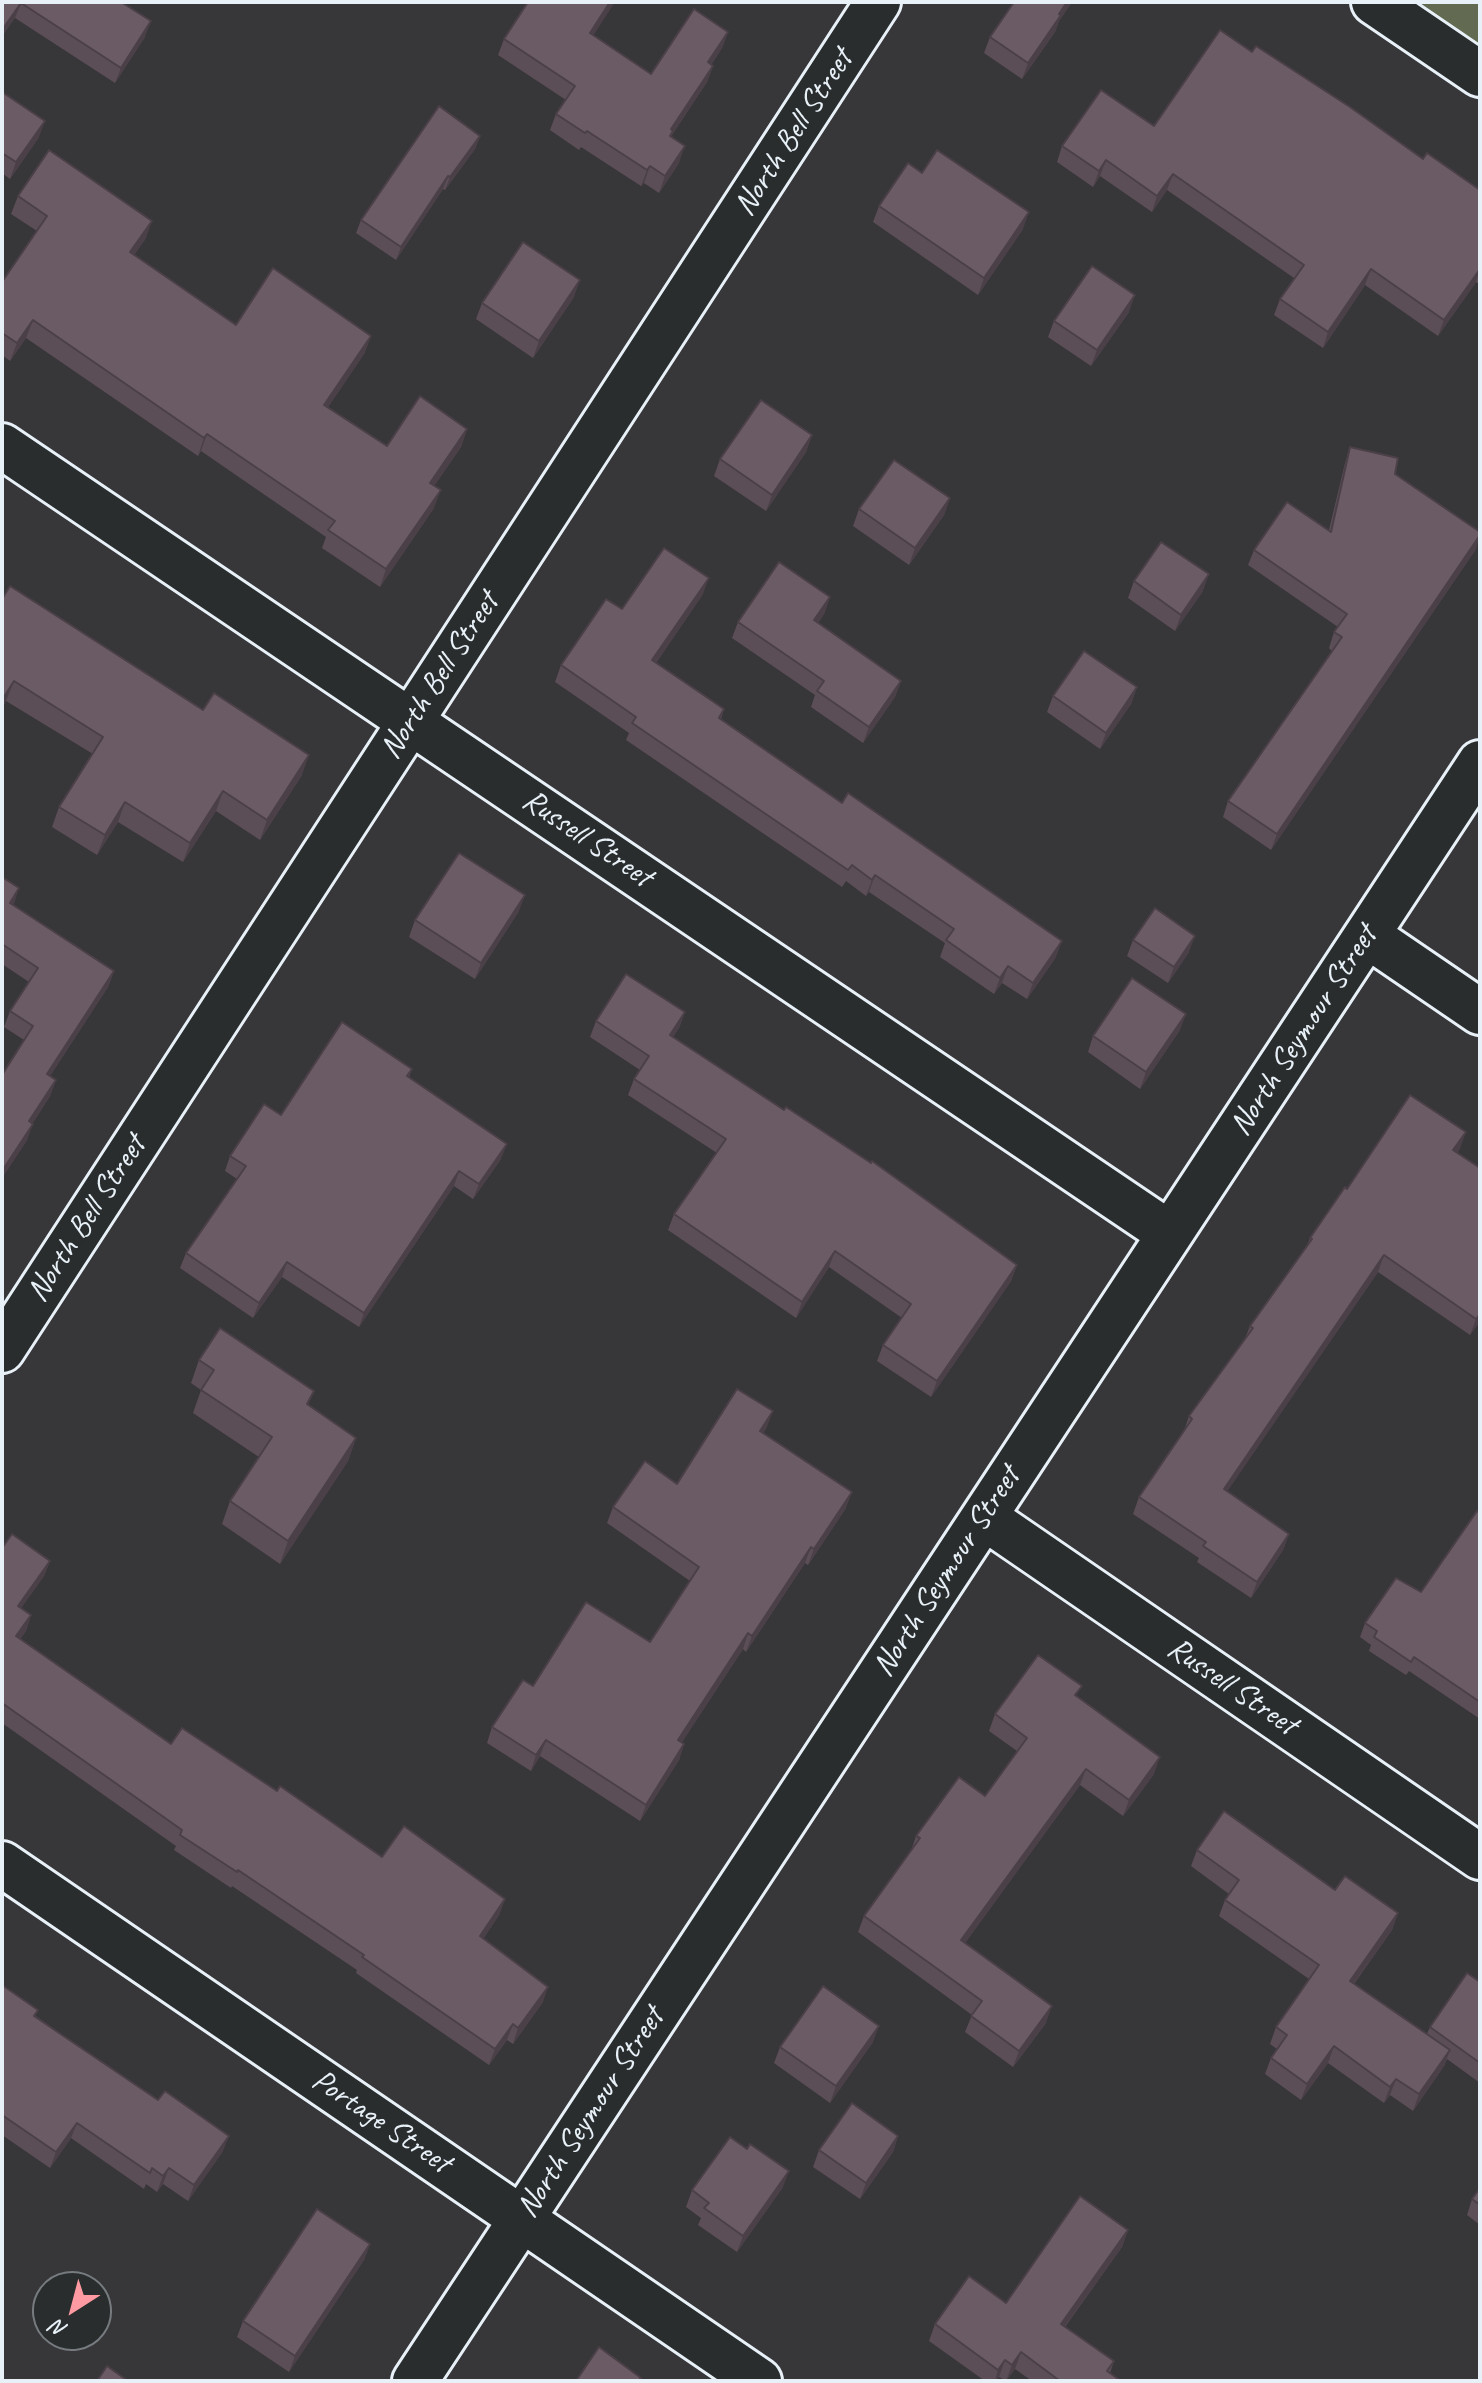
<!DOCTYPE html>
<html>
<head>
<meta charset="utf-8">
<style>
  body { margin:0 }
  #map { position:relative; width:1482px; height:2383px; overflow:hidden; background:#373639; font-family:Caveat,sans-serif }
  canvas { display:block }
  .frame { position:absolute; inset:0; border:4px solid #e8f1f8; pointer-events:none }
  .north { position:absolute; left:32px; top:2271px; width:80px; height:80px; box-sizing:border-box; background:#2a2d2e; border:2px solid #767b7f; border-radius:50%; rotate:216deg; font-size:22px; font-weight:700; line-height:32px; text-align:center; color:#e8f1f8 }
  .north::after { content:''; display:block; margin:auto; width:28px; height:36px; background:#ff9aa2; clip-path:polygon(50% 0,100% 100%,50% 72%,0 100%) }
</style>
</head>
<body>
<div id="map">
<canvas width="1482" height="2383"></canvas>
<div class="frame"></div>
<div class="north">N</div>
</div>
<script>
const ctx = document.querySelector('canvas').getContext('2d');
ctx.lineJoin = 'round';
function paint(path, color) { ctx.fillStyle = color; ctx.fill(path, 'evenodd'); }
const poly = rows => new Path2D(rows.map(r => 'M' + r).join(''));
function strokePath(path, color, width, dash) { ctx.strokeStyle = color; ctx.lineWidth = width; ctx.lineCap = dash ? 'butt' : 'round'; ctx.setLineDash(dash || []); ctx.stroke(path); }
function write(font, color, halo, rows, align = 'center') {
  ctx.font = font + ' Caveat,sans-serif'; ctx.lineWidth = 7; ctx.setLineDash([]); ctx.textBaseline = 'middle'; ctx.strokeStyle = halo; ctx.fillStyle = color; for (const [text, x, y, turn = 0] of rows) {
    ctx.save(); ctx.translate(x, y); ctx.rotate((+turn || 0) * Math.PI / 180); ctx.textAlign = isNaN(turn) ? turn : align; if (halo) ctx.strokeText(text, 0, 0); ctx.fillText(text, 0, 0); ctx.restore();
  }
}
const green = poly([
  [1374,2,1480,2,1480,74]
]);
const street = poly([
  [1374,2,1480,74],
  [2,446,1170,1234],
  [1367,935,1480,1012],
  [2,1350,878,2],
  [984,1517,1480,1857],
  [2,1864,759,2381],
  [415,2381,1480,763]
]);
const wall = poly([
  [2,2,121,2,145,37,115,83,15,18],
  [1014,2,1072,2,1059,21,1055,32,1022,79,984,53,990,37],
  [728,32,722,48,711,65,713,66,707,82,672,135,679,163,659,193,644,183,641,186,581,147,579,150,550,130,556,114,566,100,498,55,504,39,593,35,651,74],
  [1252,52,1423,159,1480,190,1480,285,1476,282,1438,336,1365,285,1323,348,1274,315,1280,299,1294,278,1167,190,1152,212,1100,176,1093,187,1057,162,1062,146,1154,126],
  [2,92,39,137,10,179,2,173],
  [480,136,475,149,445,190,443,189,396,260,356,233,361,220],
  [922,173,1023,229,978,295,873,222,879,206],
  [18,196,146,238,134,255,236,325,371,336,364,354,328,407,387,446,467,429,461,447,434,486,434,508,380,587,322,548,326,537,201,451,198,456,26,338,10,361,2,355,2,282,37,231,11,214],
  [574,297,533,358,476,319,482,303],
  [1129,312,1091,366,1048,337,1054,321],
  [812,435,806,452,766,511,714,476,720,459],
  [1350,447,1395,474,1476,549,1271,850,1223,817,1228,801,1332,651,1329,648,1334,632,1338,627,1248,565,1254,550,1329,530,1345,463],
  [950,498,944,515,909,565,853,526,859,509],
  [1134,581,1203,591,1175,631,1128,598],
  [703,594,656,663,724,709,721,719,1056,957,1027,999,1002,983,994,994,940,957,945,943,869,892,866,896,846,881,842,887,626,740,629,733,555,682,561,665,622,609],
  [830,597,824,614,818,623,901,681,895,697,863,743,811,707,815,695,732,638,738,622],
  [2,599,302,775,260,840,216,811,183,862,118,822,97,855,52,827,59,807,93,754,6,701,2,708],
  [1137,687,1131,704,1100,749,1047,712,1053,696],
  [2,877,13,905,114,971,108,987,50,1076,56,1080,50,1096,32,1124,27,1140,2,1178,2,1075,24,1040,4,1027,10,1011,29,982,2,964],
  [519,911,475,979,409,937,415,920],
  [1133,940,1189,952,1168,983,1127,956],
  [685,1012,679,1028,673,1037,1017,1265,1011,1281,931,1397,877,1361,883,1345,902,1318,829,1267,796,1318,668,1230,674,1214,717,1153,628,1095,634,1079,640,1070,590,1037,596,1021],
  [1180,1030,1140,1089,1088,1052,1093,1036],
  [412,1069,409,1077,501,1159,473,1199,454,1186,359,1327,282,1277,253,1318,180,1268,186,1253,237,1179,225,1171,230,1156,281,1115],
  [1460,1149,1457,1153,1480,1321,1470,1335,1378,1272,1227,1491,1289,1534,1283,1550,1251,1598,1197,1562,1199,1558,1133,1514,1139,1497,1184,1431,1189,1416,1244,1341,1250,1326,1306,1248,1310,1238,1347,1189],
  [199,1360,314,1391,308,1405,356,1438,348,1461,280,1564,222,1524,230,1501,259,1457,193,1413,201,1390,191,1383],
  [767,1427,763,1433,846,1508,808,1565,805,1563,746,1652,743,1649,682,1742,684,1744,679,1760,640,1821,540,1756,531,1771,487,1743,492,1727,533,1686,650,1642,690,1581,607,1523,613,1507,677,1484],
  [1480,1513,1480,1719,1409,1671,1406,1675,1369,1651,1371,1645,1360,1637,1365,1623,1421,1592],
  [2,1548,50,1561,44,1576,21,1608,31,1615,26,1631,20,1639,171,1744,277,1791,382,1857,505,1899,499,1915,483,1939,543,2002,513,2044,507,2040,489,2065,356,1973,357,1970,232,1886,231,1888,174,1850,176,1846,2,1723],
  [1078,1697,1154,1774,1123,1816,1080,1785,965,1943,1046,2023,1013,2067,965,2032,972,2015,858,1932,864,1916,911,1851,916,1836,985,1796,1017,1751,989,1731,995,1714],
  [1197,1850,1335,1890,1398,1913,1392,1930,1354,1984,1427,2034,1430,2027,1480,1982,1480,2083,1447,2059,1444,2066,1413,2111,1390,2095,1384,2103,1328,2063,1301,2100,1265,2074,1271,2058,1277,2049,1270,2044,1276,2027,1309,1979,1219,1916,1225,1900,1229,1894,1191,1866],
  [2,1985,36,2016,223,2151,188,2201,163,2184,157,2192,146,2184,144,2189,71,2138,50,2168,2,2135],
  [873,2042,830,2103,774,2063,780,2047],
  [898,2136,893,2152,860,2199,813,2167,819,2150],
  [783,2187,737,2252,698,2225,701,2218,686,2207,692,2190],
  [1480,2188,1480,2225,1467,2215,1472,2199],
  [1128,2230,1122,2247,1065,2327,1114,2361,1110,2373,1121,2381,1032,2381,1015,2369,1006,2381,999,2377,996,2381,985,2381,929,2341,935,2324,1006,2303],
  [370,2244,364,2260,289,2372,237,2337,243,2321]
]);
const shadedWall = poly([
  [610,2,615,2,584,50,590,33],
  [1067,2,1072,2,1059,21,1055,32,1022,79,1028,63],
  [21,3,15,18,2,37,2,30],
  [151,21,145,37,115,83,121,68],
  [728,32,722,48,702,78,708,62],
  [713,66,707,82,672,135,667,147,671,129],
  [45,121,39,137,10,179,16,162],
  [480,136,475,149,445,190,450,177],
  [685,146,679,163,659,193,665,176],
  [1106,160,1100,176,1093,187,1099,171],
  [650,166,644,183,641,186,647,170],
  [1173,174,1167,190,1152,212,1157,196],
  [448,176,443,189,396,260,401,247],
  [1029,212,1023,229,978,295,984,278],
  [152,221,146,238,124,270,130,252],
  [1371,269,1365,285,1323,348,1328,332],
  [1480,269,1476,282,1438,336,1444,320],
  [580,280,574,297,533,358,539,341],
  [1135,295,1129,312,1091,366,1097,350],
  [33,320,26,338,10,361,17,343],
  [371,336,364,354,318,422,324,405],
  [467,429,461,447,424,501,430,483],
  [207,434,201,451,198,456,204,438],
  [812,435,806,452,766,511,772,495],
  [441,490,434,508,380,587,386,569],
  [950,498,944,515,909,565,915,548],
  [1480,535,1476,549,1271,850,1277,834],
  [1209,574,1203,591,1175,631,1181,615],
  [709,578,703,594,646,677,652,660],
  [830,597,824,614,808,637,814,620],
  [14,681,6,701,2,708,2,700],
  [901,681,895,697,863,743,869,727],
  [1137,687,1131,704,1100,749,1106,733],
  [309,755,302,775,260,840,267,820],
  [223,791,216,811,183,862,190,843],
  [125,802,118,822,97,855,105,835],
  [875,875,869,892,866,896,872,880],
  [19,888,14,904,4,919,10,903],
  [525,895,519,911,475,979,481,963],
  [1195,936,1189,952,1168,983,1174,967],
  [1062,941,1056,957,1027,999,1033,983],
  [1008,966,1002,983,994,994,1000,978],
  [114,971,108,987,41,1090,47,1074],
  [685,1012,679,1028,664,1051,670,1035],
  [1186,1014,1180,1030,1140,1089,1146,1072],
  [56,1080,50,1096,23,1137,29,1121],
  [33,1124,27,1140,2,1178,2,1171],
  [1466,1132,1460,1149,1447,1167,1453,1150],
  [507,1144,501,1159,473,1199,479,1184],
  [459,1171,454,1186,359,1327,364,1313],
  [835,1251,829,1267,796,1318,802,1302],
  [1384,1255,1378,1272,1218,1505,1224,1489],
  [287,1262,282,1277,253,1318,259,1303],
  [1017,1265,1011,1281,931,1397,937,1381],
  [1480,1314,1480,1321,1470,1335,1476,1319],
  [773,1411,767,1427,754,1447,760,1431],
  [356,1438,348,1461,280,1564,288,1541],
  [852,1492,846,1508,808,1565,814,1549],
  [1289,1534,1283,1550,1251,1598,1257,1582],
  [811,1547,805,1563,746,1652,752,1636],
  [50,1561,44,1576,12,1621,18,1606],
  [31,1615,26,1631,10,1652,16,1636],
  [748,1633,743,1649,673,1756,678,1740],
  [546,1740,540,1756,531,1771,536,1755],
  [684,1744,679,1760,640,1821,646,1805],
  [1160,1757,1154,1774,1123,1816,1129,1800],
  [1086,1769,1080,1785,955,1957,961,1940],
  [505,1899,499,1915,474,1952,480,1936],
  [1398,1913,1392,1930,1344,1997,1350,1981],
  [548,1987,543,2002,513,2044,518,2028],
  [1052,2006,1046,2023,1013,2067,1019,2051],
  [513,2024,507,2040,489,2065,495,2049],
  [879,2026,873,2042,830,2103,836,2086],
  [1334,2046,1328,2063,1301,2100,1307,2084],
  [1450,2050,1444,2066,1413,2111,1419,2094],
  [1396,2079,1390,2095,1384,2103,1390,2087],
  [77,2123,71,2138,50,2168,56,2152],
  [229,2136,223,2151,188,2201,194,2185],
  [898,2136,893,2152,860,2199,866,2183],
  [169,2168,163,2184,157,2192,163,2176],
  [789,2171,783,2187,737,2252,743,2236],
  [1128,2230,1122,2247,1055,2340,1061,2324],
  [370,2244,364,2260,289,2372,295,2356],
  [1021,2352,1015,2369,1006,2381,1012,2365],
  [1005,2360,999,2377,996,2381,995,2381,998,2370]
]);
const building = poly([
  [2,2,121,2,151,21,121,68,21,3,2,30,2,2],
  [528,2,610,2,590,33,651,74,694,9,728,32,708,62,713,66,671,129,673,131,670,136,685,146,665,176,650,166,647,170,587,131,585,133,556,114,575,86,504,39,528,2],
  [1014,2,1067,2,1059,14,1061,15,1028,63,990,37,1014,2],
  [1220,30,1252,52,1256,46,1350,107,1423,159,1427,153,1480,190,1480,269,1444,320,1371,269,1328,332,1280,299,1304,265,1173,174,1157,196,1106,160,1099,171,1062,146,1101,90,1154,126,1220,30],
  [2,92,45,121,16,162,2,153,2,92],
  [439,106,480,136,450,177,448,176,401,247,361,220,439,106],
  [49,150,152,221,130,252,236,325,273,268,371,336,324,405,387,446,420,396,467,429,430,483,441,490,386,569,328,530,335,521,207,434,204,438,33,320,17,343,2,333,2,282,47,216,18,196,49,150],
  [937,150,1029,212,984,278,879,206,908,163,922,173,937,150],
  [523,242,580,280,539,341,482,303,523,242],
  [1092,266,1135,295,1097,350,1054,321,1092,266],
  [761,400,812,435,772,495,720,459,761,400],
  [1350,447,1398,458,1395,474,1480,532,1480,535,1277,834,1228,801,1342,637,1334,632,1347,614,1254,550,1287,502,1331,532,1350,447],
  [894,460,950,498,915,548,859,509,894,460],
  [1161,542,1209,574,1181,615,1134,581,1161,542],
  [664,548,709,578,652,660,724,709,719,718,842,803,848,793,1062,941,1033,983,1008,966,1000,978,946,940,954,929,875,875,872,880,852,865,848,870,632,723,636,717,561,665,606,599,622,609,664,548],
  [779,562,830,597,814,620,901,681,869,727,817,691,824,681,738,622,779,562],
  [10,586,203,710,214,693,309,755,267,820,223,791,190,843,125,802,105,835,59,807,103,737,14,681,2,700,2,599,10,586],
  [1084,651,1137,687,1106,733,1053,696,1084,651],
  [459,853,525,895,481,963,415,920,459,853],
  [2,877,19,888,10,903,114,971,47,1074,56,1080,29,1121,33,1124,2,1171,2,1075,33,1026,10,1011,38,968,2,944,2,877],
  [1155,908,1195,936,1174,967,1133,940,1155,908],
  [626,974,685,1012,670,1035,784,1110,786,1107,871,1163,872,1161,1017,1265,937,1381,883,1345,911,1304,835,1251,802,1302,674,1214,726,1139,634,1079,649,1056,596,1021,626,974],
  [1132,978,1186,1014,1146,1072,1093,1036,1132,978],
  [342,1022,412,1069,407,1076,507,1144,479,1184,459,1171,364,1313,287,1262,259,1303,186,1253,246,1166,230,1156,264,1104,281,1115,342,1022],
  [1410,1095,1466,1132,1453,1150,1480,1168,1480,1314,1476,1319,1384,1255,1224,1489,1289,1534,1257,1582,1203,1546,1206,1542,1139,1497,1192,1419,1189,1416,1253,1328,1250,1326,1312,1239,1310,1238,1345,1187,1347,1189,1410,1095],
  [220,1328,314,1391,307,1404,356,1438,288,1541,230,1501,272,1437,201,1390,214,1370,199,1360,220,1328],
  [737,1389,773,1411,760,1431,852,1492,814,1549,811,1547,752,1636,748,1633,678,1740,684,1744,646,1805,546,1740,536,1755,492,1727,523,1680,533,1686,586,1602,650,1642,699,1567,613,1507,645,1461,677,1484,737,1389],
  [1477,1511,1480,1513,1480,1702,1414,1657,1411,1662,1374,1637,1377,1631,1365,1623,1396,1578,1421,1592,1477,1511],
  [12,1534,50,1561,18,1606,31,1615,16,1636,171,1744,182,1728,277,1791,280,1786,382,1857,404,1826,505,1899,480,1936,548,1987,518,2028,513,2024,495,2049,362,1957,364,1955,238,1870,237,1872,180,1835,182,1830,2,1703,2,1548,12,1534],
  [1038,1655,1082,1686,1075,1695,1160,1757,1129,1800,1086,1769,961,1940,1052,2006,1019,2051,971,2016,982,2001,864,1916,920,1838,916,1836,959,1777,985,1796,1027,1738,995,1714,1038,1655],
  [1224,1811,1335,1890,1345,1876,1398,1913,1350,1981,1450,2050,1419,2094,1396,2079,1390,2087,1334,2046,1307,2084,1271,2058,1287,2035,1276,2027,1319,1965,1225,1900,1239,1880,1197,1850,1224,1811],
  [1467,1973,1480,1982,1480,2063,1430,2027,1467,1973],
  [2,1985,38,2010,34,2016,158,2100,165,2091,229,2136,194,2185,169,2168,163,2176,152,2168,150,2173,77,2123,56,2152,2,2115,2,1985],
  [823,1986,879,2026,836,2086,780,2047,823,1986],
  [852,2103,898,2136,866,2183,819,2150,852,2103],
  [730,2137,747,2149,750,2144,789,2171,743,2236,704,2208,709,2203,692,2190,730,2137],
  [1480,2188,1480,2205,1472,2199,1480,2188],
  [1080,2196,1128,2230,1061,2324,1114,2361,1107,2371,1121,2381,1060,2381,1021,2352,1012,2365,1005,2360,998,2370,935,2324,969,2276,1006,2303,1080,2196],
  [317,2209,370,2244,295,2356,243,2321,317,2209],
  [599,2347,641,2378,638,2381,576,2381,599,2347],
  [107,2366,128,2381,97,2381,107,2366]
]);
const streetNames = [
  ["North Bell Street",794,133,-57],
  ["North Bell Street",440,676,-57],
  ["Russell Street",587,839,34],
  ["North Seymour Street",1304,1031,-57],
  ["North Bell Street",87,1219,-57],
  ["North Seymour Street",947,1572,-57],
  ["Russell Street",1232,1687,34],
  ["North Seymour Street",591,2113,-57],
  ["Portage Street",381,2122,34]
];
paint(green, '#626b51');
strokePath(street, '#e8f1f8', 50);
strokePath(street, '#2a2d2e', 44);
paint(wall, '#5c4e57');
paint(shadedWall, '#4b4047');
paint(building, '#6b5b65');
strokePath(building, '#4b4047', 2);
write('32px', '#e8f1f8', '#2a2d2e', streetNames);
</script>
</body>
</html>
